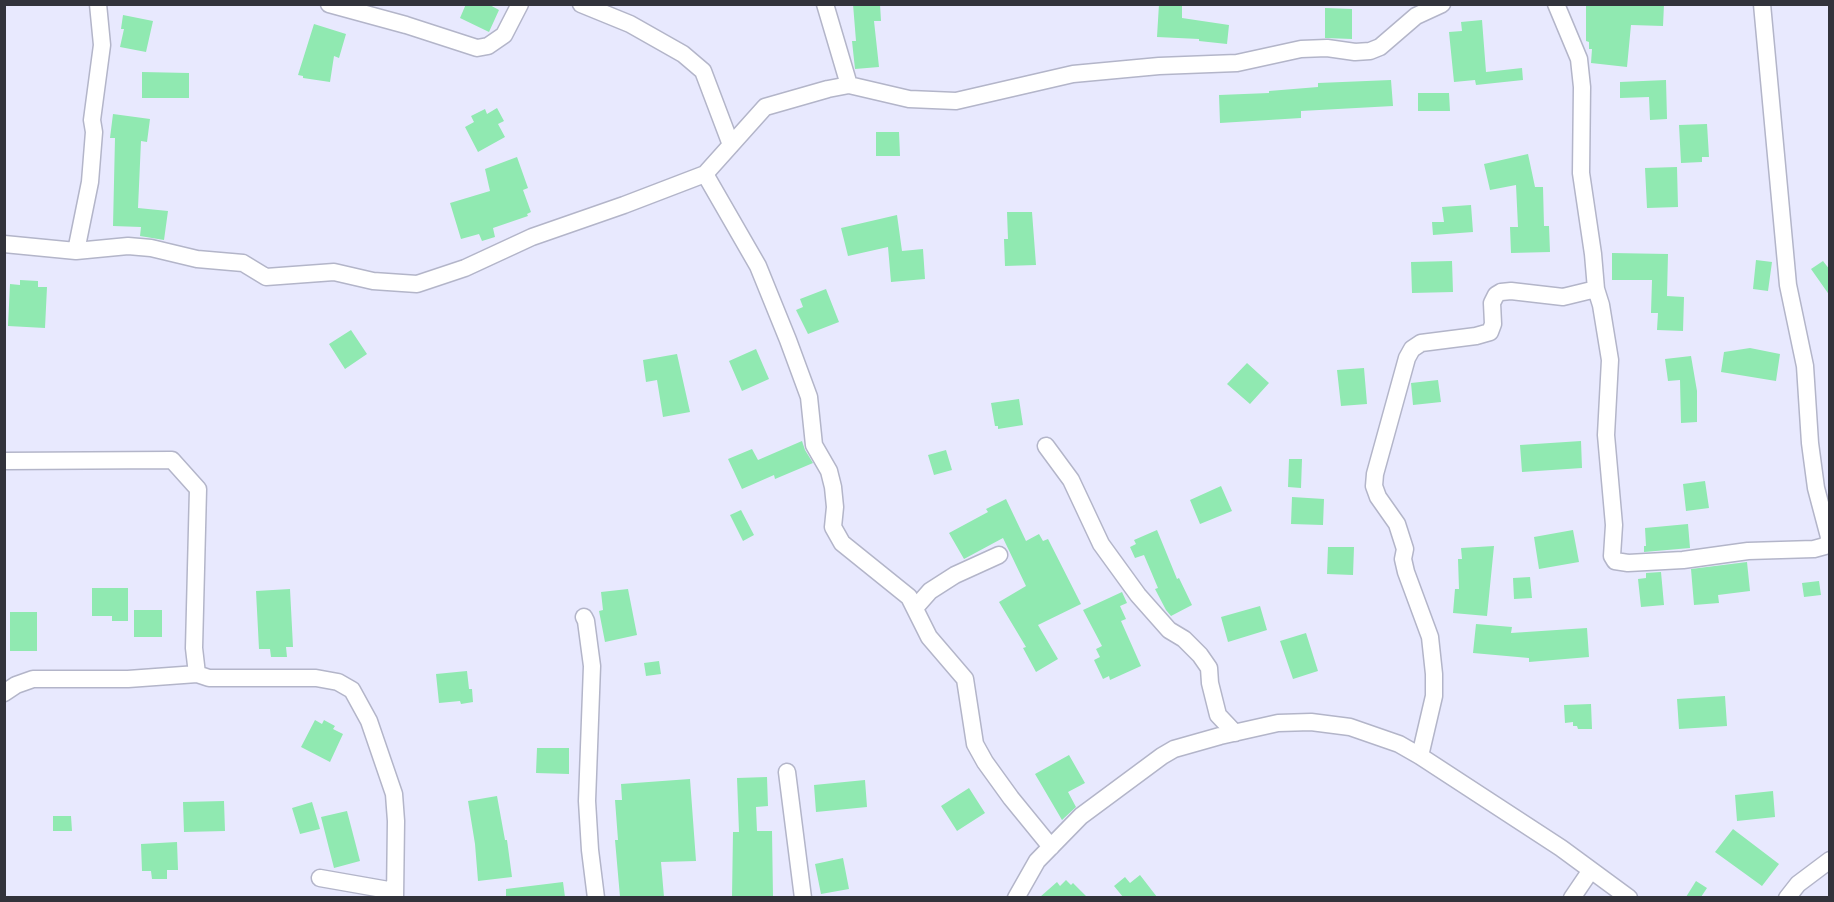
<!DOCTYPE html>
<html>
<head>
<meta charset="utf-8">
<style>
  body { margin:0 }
  #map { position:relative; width:1834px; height:902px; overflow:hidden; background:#e8e9fe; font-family:Bitter,serif }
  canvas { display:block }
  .frame { position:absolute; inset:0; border:6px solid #32333b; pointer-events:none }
</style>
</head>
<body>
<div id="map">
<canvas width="1834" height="902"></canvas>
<div class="frame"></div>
</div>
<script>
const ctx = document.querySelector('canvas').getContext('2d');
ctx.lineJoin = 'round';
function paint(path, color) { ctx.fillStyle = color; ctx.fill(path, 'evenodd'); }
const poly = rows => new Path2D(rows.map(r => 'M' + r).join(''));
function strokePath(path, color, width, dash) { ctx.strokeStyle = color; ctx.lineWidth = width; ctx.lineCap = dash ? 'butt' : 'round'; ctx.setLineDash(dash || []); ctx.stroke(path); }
const building = poly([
  [466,4,488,4,499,10,489,32,460,18],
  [853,4,880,4,881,21,874,21,879,67,855,69,852,41,856,41],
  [1159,4,1182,5,1182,18,1229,25,1227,44,1199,41,1199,39,1157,37],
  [1586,4,1664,4,1663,26,1631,25,1627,67,1591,63,1592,49,1589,49,1589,42,1586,41],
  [1325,8,1352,9,1352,39,1325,38],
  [123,15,153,21,146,52,120,47,124,29,121,29],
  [1482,20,1486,72,1522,68,1523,80,1476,85,1475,80,1454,82,1449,32,1462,31,1461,22],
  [314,24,346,34,339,58,334,56,330,82,303,78,303,76,298,75],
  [142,72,189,73,189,98,142,98],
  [1391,80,1393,106,1301,111,1301,118,1220,123,1219,95,1269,93,1269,91,1318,87,1318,83],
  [1666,80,1667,119,1650,120,1649,97,1620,98,1620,82],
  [1418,93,1449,93,1450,111,1418,111],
  [497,108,504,121,498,124,505,137,478,152,465,127,474,122,471,116,485,109,487,114],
  [113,114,150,119,147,142,141,141,138,208,168,211,164,240,140,236,141,227,113,226,115,138,110,138],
  [1707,124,1709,157,1702,157,1702,162,1681,163,1679,125],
  [876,132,899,132,900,156,876,156],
  [1528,154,1535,187,1543,187,1544,226,1549,226,1550,252,1511,253,1510,227,1518,227,1516,185,1490,190,1484,164],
  [517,157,528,188,523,190,531,212,527,214,528,216,493,228,495,237,482,241,479,234,461,239,450,203,490,191,485,169],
  [1677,167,1678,207,1647,208,1645,168],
  [1471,205,1473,232,1433,235,1432,222,1444,222,1442,207],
  [1007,212,1032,212,1036,265,1005,266,1004,239,1008,239],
  [897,215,902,251,923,249,925,279,891,282,888,247,848,256,841,228],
  [1612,253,1668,254,1667,296,1684,297,1683,331,1657,330,1658,313,1651,313,1652,280,1612,280],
  [1756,260,1772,262,1768,291,1753,289],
  [1452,261,1453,292,1412,293,1411,262],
  [1823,261,1830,270,1830,296,1811,269],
  [20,280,38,281,38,287,47,287,45,328,8,326,10,284,20,285],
  [826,289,839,322,808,334,796,310,803,307,800,299],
  [351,330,367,354,345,369,329,344],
  [1750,348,1780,354,1776,381,1721,372,1724,352],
  [756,349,769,379,742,391,729,361],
  [677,354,690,412,663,417,657,380,646,382,643,360],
  [1691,356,1697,391,1697,422,1681,423,1680,380,1668,381,1665,359],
  [1247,363,1269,383,1250,404,1227,384],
  [1364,368,1367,404,1341,406,1337,370],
  [1438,380,1441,402,1413,405,1411,383],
  [1019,399,1023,425,998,429,998,426,995,426,991,403],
  [802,441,805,450,813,463,775,479,774,475,742,489,728,459,752,449,758,460],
  [1581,441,1582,468,1522,472,1520,445],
  [946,450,952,470,934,475,928,455],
  [1289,459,1302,459,1301,488,1288,487],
  [1705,481,1709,508,1686,511,1683,484],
  [1221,486,1232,511,1200,524,1190,500],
  [1292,497,1324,499,1323,525,1291,524],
  [1006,499,1026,541,1039,534,1043,541,1048,539,1081,604,1038,625,1058,659,1036,672,1023,648,1026,647,999,602,1026,586,1003,538,964,559,949,533,988,512,986,509],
  [741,510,754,535,743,541,730,515],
  [1688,524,1690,548,1644,552,1644,546,1646,546,1645,528],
  [1157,530,1177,579,1179,578,1192,605,1171,616,1166,610,1155,589,1158,588,1144,555,1135,558,1130,547,1136,544,1134,540],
  [1573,530,1579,562,1539,569,1534,537],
  [1494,546,1487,616,1453,613,1455,589,1459,589,1458,559,1462,559,1461,548],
  [1328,547,1354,547,1353,575,1327,574],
  [1747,562,1750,591,1718,595,1719,603,1694,605,1691,569],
  [1661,572,1664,605,1641,607,1638,579,1646,578,1646,573],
  [1530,577,1532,598,1514,599,1513,578],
  [1819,581,1821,595,1804,597,1802,583],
  [92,588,128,588,128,621,112,621,112,616,92,616],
  [290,589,293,647,286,647,287,657,271,657,270,649,259,649,256,591],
  [628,589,637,635,605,642,599,611,603,610,601,592],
  [1122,592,1127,603,1120,606,1126,619,1121,621,1141,666,1110,680,1109,676,1103,679,1094,660,1100,657,1096,649,1102,646,1083,610],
  [1260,606,1267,630,1228,642,1221,617],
  [134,610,162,610,162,637,134,637],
  [10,612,37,612,37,651,10,651],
  [1476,624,1512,627,1511,633,1587,628,1589,657,1529,662,1529,658,1473,653],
  [1306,633,1318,671,1293,679,1280,641],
  [659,661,661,674,646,676,644,663],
  [467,671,469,689,472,689,473,702,461,704,460,701,439,703,436,674],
  [1725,696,1727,726,1679,729,1677,699],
  [1591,704,1592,729,1578,729,1577,726,1573,726,1573,722,1565,723,1564,705],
  [315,720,322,724,324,720,335,726,333,729,343,734,330,762,301,747],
  [537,748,569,748,569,774,536,773],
  [1069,755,1085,783,1068,792,1076,807,1062,820,1035,774],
  [767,777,768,806,756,807,757,831,772,831,773,897,732,897,733,832,739,832,737,778],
  [690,779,696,861,661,862,664,897,620,897,615,840,618,840,615,800,622,800,621,784],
  [865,780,867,807,816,812,814,785],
  [969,788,985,813,957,831,941,806],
  [1773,791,1775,817,1737,821,1735,795],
  [497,796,505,840,507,840,512,877,478,881,475,844,468,801],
  [224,801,225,831,184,832,183,802],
  [312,802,320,829,300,834,292,808],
  [347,811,360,861,334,868,321,817],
  [53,816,71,816,72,831,53,831],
  [1733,829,1779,864,1762,886,1715,852],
  [177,842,178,870,167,870,167,879,152,879,151,871,142,871,141,844],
  [843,858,849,889,821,894,815,864],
  [1140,875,1157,897,1123,897,1114,886,1125,877,1130,883],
  [1066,880,1071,885,1073,883,1087,897,1040,897,1057,882,1060,886],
  [1696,881,1707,888,1701,897,1686,897],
  [563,882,565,897,506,897,506,889]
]);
const minor = poly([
  [329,4,406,25,477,48,488,46,504,35,520,4],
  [581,4,630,24,683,54,703,71,731,145],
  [825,4,849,85],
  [1556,4,1579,59,1582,87,1581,173,1593,254,1596,289,1601,305,1610,360,1606,435,1614,525,1612,556,1615,561,1628,563,1683,560,1748,551,1814,549,1825,546,1828,543,1829,537,1816,488,1810,443,1805,366,1788,285,1762,4],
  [4,244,76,251,128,246,151,248,197,259,243,263,266,277,334,272,373,281,417,284,465,268,532,237,624,205,705,174],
  [76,251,90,182,94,132,92,120,102,45,98,4],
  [1046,446,1071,480,1101,544,1138,595,1169,630,1184,639,1200,655,1209,668,1210,683,1218,715,1235,733],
  [4,461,172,460,198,489,194,648,197,674,209,678,316,678,338,682,352,690,369,721,394,794,396,821,395,898],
  [915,608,930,591,955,575,999,555],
  [584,617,586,621,592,666,587,801,590,850,596,898],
  [4,693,16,685,33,679,128,679,197,674],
  [1420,756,1434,696,1434,674,1430,637,1406,572,1403,559,1405,549,1397,524,1378,497,1374,486,1375,474,1407,358,1412,349,1421,343,1476,336,1490,332,1493,324,1492,303,1496,295,1501,292,1511,291,1563,297,1596,289],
  [787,772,803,898],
  [1051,847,1011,798,985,762,975,744,965,679,929,637,909,597,842,543,833,527,835,507,833,487,829,471,814,445,809,397,788,340,758,266,705,174,765,107,828,89,849,85,909,99,956,101,1073,74,1159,66,1237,63,1301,49,1327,48,1355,52,1370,51,1380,47,1416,16,1442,4],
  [320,878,394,891],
  [1016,898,1037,861,1081,816,1162,756,1174,749,1220,736,1278,723,1311,722,1350,727,1399,744,1420,756,1561,848,1629,898],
  [1572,898,1591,870],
  [1787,898,1798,884,1830,860]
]);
paint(building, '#90e9b1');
strokePath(minor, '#b3b5c9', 19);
strokePath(minor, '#fff', 16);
</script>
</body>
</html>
